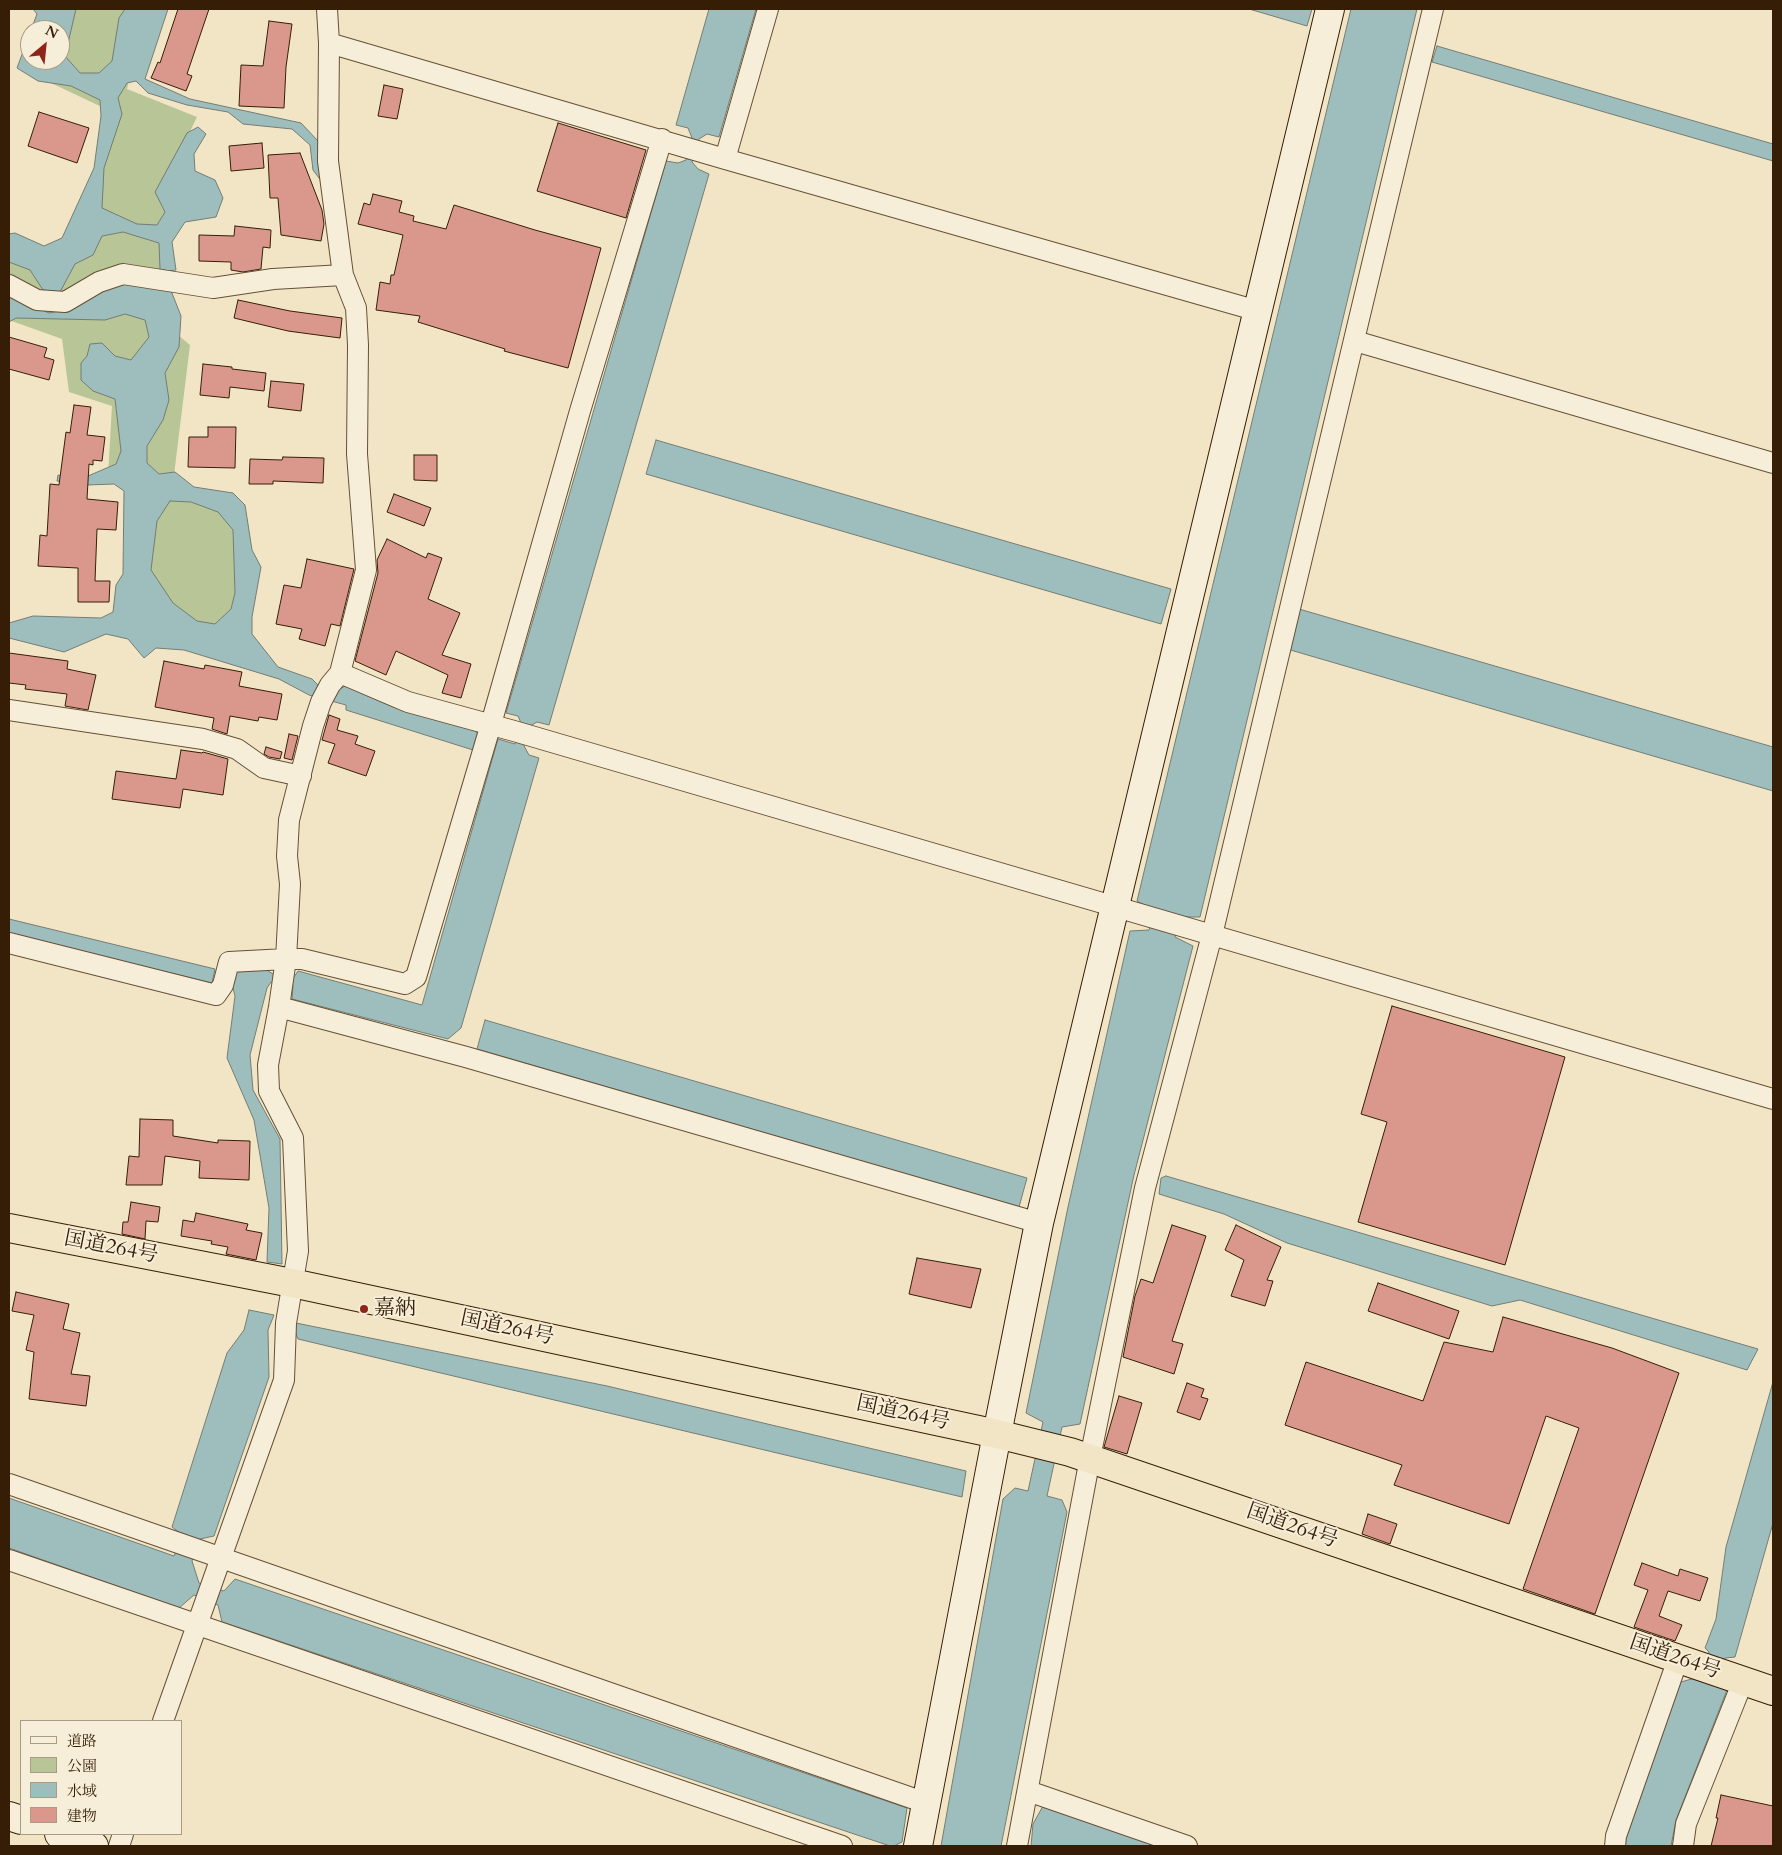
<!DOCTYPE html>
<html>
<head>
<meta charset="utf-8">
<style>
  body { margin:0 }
  #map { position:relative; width:1782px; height:1855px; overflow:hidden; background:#f2e5c5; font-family:Cardo,"Noto Serif JP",serif }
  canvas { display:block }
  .frame { position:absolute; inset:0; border:10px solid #361e06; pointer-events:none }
  .legend { position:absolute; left:20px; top:1720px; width:162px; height:115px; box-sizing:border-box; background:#f7eed9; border:1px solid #aa9b85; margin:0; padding:6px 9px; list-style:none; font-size:15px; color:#361e06 }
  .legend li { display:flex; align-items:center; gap:10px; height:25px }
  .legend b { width:25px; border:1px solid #aa9b85 }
  .north { position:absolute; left:20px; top:20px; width:50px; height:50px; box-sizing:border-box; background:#f7eed9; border:1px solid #aa9b85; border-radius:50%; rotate:28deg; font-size:14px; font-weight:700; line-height:20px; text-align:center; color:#361e06 }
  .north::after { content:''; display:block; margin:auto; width:18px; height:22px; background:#8f2418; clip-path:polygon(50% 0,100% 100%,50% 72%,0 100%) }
</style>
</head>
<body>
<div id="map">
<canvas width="1782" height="1855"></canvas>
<div class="frame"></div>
<ul class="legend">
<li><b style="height:6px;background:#f7eed9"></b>道路</li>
<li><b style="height:14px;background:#b8c596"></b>公園</li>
<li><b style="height:14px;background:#9ebdbd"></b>水域</li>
<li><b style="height:14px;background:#da988d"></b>建物</li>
</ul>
<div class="north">N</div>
</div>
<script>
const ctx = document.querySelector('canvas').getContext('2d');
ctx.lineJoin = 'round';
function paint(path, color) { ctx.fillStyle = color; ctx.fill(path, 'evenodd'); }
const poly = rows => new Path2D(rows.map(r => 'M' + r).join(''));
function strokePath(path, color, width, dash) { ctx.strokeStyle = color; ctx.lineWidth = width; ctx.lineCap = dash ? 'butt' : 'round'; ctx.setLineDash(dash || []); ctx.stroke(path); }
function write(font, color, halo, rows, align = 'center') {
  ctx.font = font + ' Cardo,"Noto Serif JP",serif'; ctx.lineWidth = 4; ctx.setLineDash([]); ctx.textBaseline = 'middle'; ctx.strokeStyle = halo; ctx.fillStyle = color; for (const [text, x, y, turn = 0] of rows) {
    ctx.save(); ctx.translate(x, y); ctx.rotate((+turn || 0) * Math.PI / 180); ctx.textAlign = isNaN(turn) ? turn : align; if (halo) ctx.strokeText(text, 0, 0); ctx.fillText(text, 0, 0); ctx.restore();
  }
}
const green = poly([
  [40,9,146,9,127,89,197,117,161,192,178,214,153,314,190,345,173,483,240,519,241,659,120,628,133,484,108,476,112,406,69,392,62,339,9,320,9,251,67,262,119,115,19,68,30,60,60,60,60,30]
]);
const water = poly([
  [33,9,76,9,65,56,80,73,99,73,112,61,119,18,125,9,168,9,145,79,190,99,301,123,318,141,322,182,313,170,310,145,292,129,243,124,228,112,187,105,148,93,136,81,127,83,118,98,122,114,104,168,102,208,137,224,157,225,165,212,155,192,187,133,198,127,206,134,194,154,195,171,215,180,223,198,216,217,185,222,172,242,176,270,168,271,160,269,159,243,123,232,102,236,93,255,75,264,60,292,43,290,30,270,9,262,9,234,15,233,44,246,62,238,94,168,101,116,100,100,71,86,38,81,17,68,30,33,30,60,60,60,60,30,31,30,37,14,33,9],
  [709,9,756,9,719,137,707,134,699,139,692,162,698,169,709,174,549,725,537,722,530,726,524,746,529,755,539,758,461,1028,448,1039,292,999,293,985,271,982,267,988,250,1055,253,1090,280,1139,282,1264,267,1262,269,1208,254,1120,227,1058,235,996,231,980,238,970,265,969,273,974,294,977,298,971,422,1005,498,739,515,744,521,723,518,716,506,713,666,161,678,163,686,160,692,138,688,128,676,125,709,9],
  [1249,9,1312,9,1307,26,1249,9],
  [1351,9,1417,9,1200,917,1181,917,1175,937,1193,946,1134,1175,1080,1424,1062,1427,1047,1496,1062,1500,1067,1512,1001,1846,941,1846,1003,1499,1015,1488,1028,1491,1043,1422,1026,1413,1068,1207,1130,931,1149,930,1155,911,1137,901,1351,9],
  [1437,46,1773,144,1773,161,1432,62,1437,46],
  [119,283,170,288,181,316,179,347,165,373,169,400,163,420,147,446,147,463,159,474,175,472,194,487,233,493,245,505,252,550,261,567,252,617,252,634,278,667,312,679,319,686,335,692,345,686,393,707,471,727,478,734,473,750,346,710,346,705,309,695,279,679,184,650,156,648,144,658,128,639,106,634,64,652,9,638,9,623,33,616,101,618,113,612,116,585,123,574,124,491,114,484,87,485,57,481,58,475,81,479,116,464,121,451,115,399,93,391,81,380,81,363,87,356,90,344,102,343,115,356,131,360,149,337,145,320,125,314,105,320,16,318,9,322,9,293,24,302,49,313,70,309,98,288,119,283],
  [170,501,191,502,218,512,233,530,235,593,231,609,215,624,197,621,173,603,151,570,157,521,170,501],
  [656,440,1171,589,1161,624,646,474,656,440],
  [1299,609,1773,747,1773,791,1287,649,1299,609],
  [9,919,215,969,212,983,9,934,9,919],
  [485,1020,1027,1178,1019,1207,477,1049,485,1020],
  [1166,1176,1545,1287,1758,1349,1747,1370,1520,1300,1492,1306,1287,1243,1224,1214,1159,1194,1161,1178,1166,1176],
  [249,1310,274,1315,268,1330,269,1377,214,1536,200,1539,192,1561,199,1583,224,1591,235,1579,907,1808,902,1842,894,1846,890,1846,222,1622,218,1605,194,1595,179,1608,9,1548,9,1498,174,1556,183,1535,172,1527,227,1353,244,1330,249,1310],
  [296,1323,607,1386,966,1471,962,1497,298,1339,294,1329,296,1323],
  [1773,1382,1773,1523,1735,1657,1725,1658,1715,1685,1727,1690,1676,1820,1671,1846,1621,1846,1672,1697,1681,1682,1695,1678,1699,1679,1709,1652,1705,1648,1716,1619,1726,1547,1773,1382],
  [1043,1806,1159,1846,1031,1846,1033,1824,1043,1806]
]);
const building = poly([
  [178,9,209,9,187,74,192,76,186,91,151,78,158,62,160,63,178,9],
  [269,21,292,24,286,67,284,108,239,106,241,65,263,66,269,21],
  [384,85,403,89,397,119,378,116,384,85],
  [39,112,89,128,77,163,28,146,39,112],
  [558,123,646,150,626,218,537,191,558,123],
  [262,143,264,168,231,171,229,146,262,143],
  [300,153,322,210,324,224,321,241,281,235,278,198,270,198,268,155,300,153],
  [373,194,402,201,399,212,414,216,413,221,446,229,454,205,535,230,601,248,568,368,504,351,505,349,418,322,420,316,376,310,380,282,390,284,391,275,394,275,403,235,358,224,364,203,370,205,373,194],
  [235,226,271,230,270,248,263,247,261,269,243,272,231,270,231,262,199,261,199,235,234,236,235,226],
  [238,300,290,311,342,318,340,338,288,331,234,318,238,300],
  [9,337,47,348,44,357,54,360,49,380,9,369,9,337],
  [203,364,232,367,232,369,266,373,264,391,230,387,229,398,200,395,203,364],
  [271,381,304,384,301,411,268,407,271,381],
  [74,405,91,407,87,435,105,437,102,461,93,460,93,465,89,464,87,499,118,502,116,530,97,529,95,581,110,581,109,602,78,602,78,568,38,566,40,535,47,536,50,484,59,485,66,432,70,433,74,405],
  [208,427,236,427,235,468,188,467,189,437,208,437,208,427],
  [414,455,437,455,437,481,414,480,414,455],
  [283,457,324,458,323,483,273,481,273,484,249,484,250,459,282,460,283,457],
  [394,494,431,508,424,526,387,512,394,494],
  [387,539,426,558,428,553,442,558,428,599,460,613,442,655,471,664,461,698,442,693,448,675,396,651,386,675,355,661,378,573,377,560,387,539],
  [307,559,354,569,340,626,331,624,325,646,299,639,302,629,276,624,284,585,301,588,307,559],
  [9,653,68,661,67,669,96,675,88,710,65,706,67,694,25,689,26,685,9,683,9,653],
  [164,661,204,669,205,665,242,672,239,686,282,694,277,720,259,717,258,721,230,716,227,734,212,729,214,718,155,707,164,661],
  [329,715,340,719,337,730,358,736,355,744,375,751,366,776,328,763,335,744,322,740,329,715],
  [289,734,298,736,292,760,284,758,289,734],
  [266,747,282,752,280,759,269,757,264,754,266,747],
  [181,750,202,753,203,752,228,759,223,795,183,789,180,808,112,799,116,771,176,779,181,750],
  [1392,1006,1565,1057,1505,1265,1358,1222,1387,1122,1361,1114,1392,1006],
  [140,1119,173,1120,173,1136,218,1143,218,1140,250,1141,249,1180,199,1178,200,1161,165,1156,162,1185,126,1185,129,1156,139,1157,140,1119],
  [131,1202,160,1207,158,1222,146,1221,145,1239,122,1234,123,1222,128,1222,131,1202],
  [196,1213,248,1224,246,1230,262,1233,256,1260,226,1254,228,1247,211,1244,212,1241,181,1236,183,1220,194,1222,196,1213],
  [1172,1225,1206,1236,1172,1341,1183,1344,1174,1374,1123,1357,1135,1296,1141,1279,1153,1283,1172,1225],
  [1236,1225,1281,1247,1267,1280,1273,1281,1265,1306,1231,1296,1244,1260,1225,1250,1236,1225],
  [917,1258,981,1269,971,1308,909,1294,917,1258],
  [1378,1283,1459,1311,1449,1339,1368,1311,1378,1283],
  [16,1292,69,1304,63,1329,80,1333,71,1374,90,1376,86,1406,29,1399,34,1352,26,1350,34,1315,12,1311,16,1292],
  [1503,1317,1612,1348,1679,1373,1595,1614,1523,1589,1579,1428,1546,1416,1509,1524,1394,1485,1402,1465,1285,1425,1306,1362,1423,1401,1444,1342,1493,1352,1503,1317],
  [1187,1383,1204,1389,1201,1397,1208,1399,1200,1420,1177,1412,1187,1383],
  [1119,1396,1142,1403,1127,1454,1104,1447,1119,1396],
  [1368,1514,1397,1524,1390,1544,1362,1534,1368,1514],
  [1642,1563,1678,1576,1680,1569,1708,1578,1700,1601,1668,1591,1659,1616,1682,1625,1675,1641,1634,1627,1648,1590,1634,1585,1642,1563],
  [1721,1795,1773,1806,1773,1846,1711,1846,1718,1818,1716,1818,1721,1795]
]);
const street = poly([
  [329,43,725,159,1258,311],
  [725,159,768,9],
  [9,285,37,300,65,302,99,282,123,274,213,288,273,279,343,275],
  [1355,341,1773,463],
  [340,673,408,702,514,731,1773,1099],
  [9,710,203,739,237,749,264,768,301,776],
  [9,943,216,995,223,985,229,962,286,959,302,959,405,984,416,977,491,724,580,411,662,139],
  [279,1007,466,1057,1039,1223],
  [9,1484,926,1803],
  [9,1560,842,1846],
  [163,1721,284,1380,286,1323,298,1251,293,1138,269,1091,268,1065,279,1007,286,959,290,884,287,856,289,820,313,726,321,702,330,685,340,673,366,570,357,454,358,345,356,308,343,275,328,161,329,43,327,9],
  [1028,1791,1187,1846],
  [119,1846,123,1834],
  [1017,1846,1090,1458,1145,1188,1212,935,1433,9],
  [1615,1846,1616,1836,1678,1659],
  [1683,1846,1686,1824,1743,1681]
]);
const secondary = poly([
  [9,1816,21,1820],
  [59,1834,94,1846],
  [918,1846,997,1434,1039,1223,1330,9]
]);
const highway = poly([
  [9,1228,292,1283,997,1434,1070,1452,1773,1691]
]);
const markers = [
  [364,1309,5,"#8f2418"]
];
const streetNames = [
  ["国道264号",111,1248,11],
  ["国道264号",507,1329,12],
  ["国道264号",903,1414,12],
  ["国道264号",1292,1527,19],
  ["国道264号",1675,1658,19]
];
const poiNames = [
  ["嘉納",374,1309]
];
paint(green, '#b8c596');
paint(water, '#9ebdbd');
strokePath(water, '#747d74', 1);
paint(building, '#da988d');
strokePath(building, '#361e06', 1);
strokePath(street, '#655036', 22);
strokePath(secondary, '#361e06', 30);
strokePath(highway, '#361e06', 30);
strokePath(street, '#f7eed9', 20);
strokePath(secondary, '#f7eed9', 28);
strokePath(highway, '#f2e5c5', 28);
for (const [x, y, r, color] of markers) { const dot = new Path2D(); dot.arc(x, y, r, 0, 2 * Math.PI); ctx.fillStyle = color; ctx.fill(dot); strokePath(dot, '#f7eed9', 2); }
write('21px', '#361e06', '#f7eed9', streetNames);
write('21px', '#361e06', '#f7eed9', poiNames, 'left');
</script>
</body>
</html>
